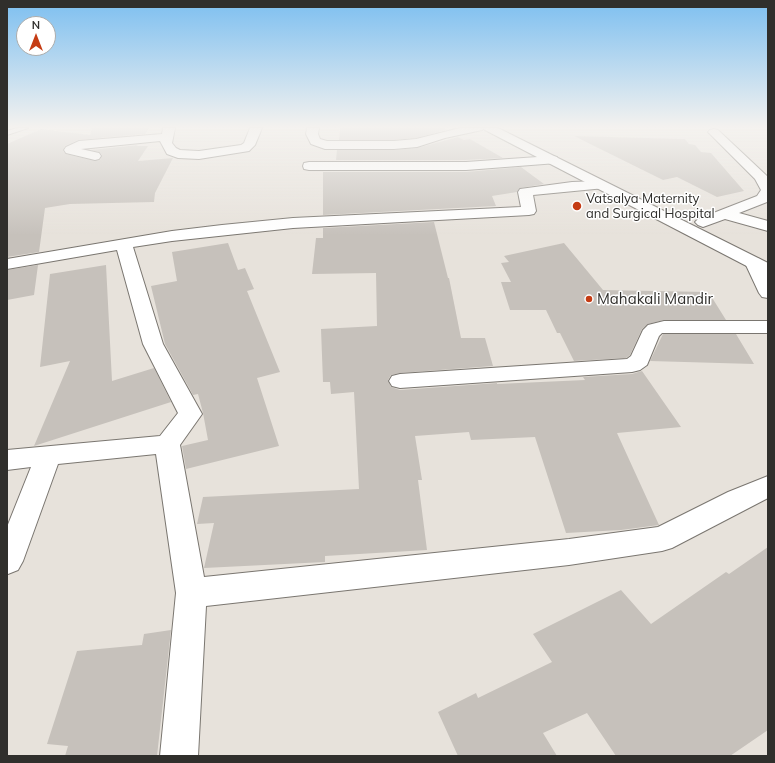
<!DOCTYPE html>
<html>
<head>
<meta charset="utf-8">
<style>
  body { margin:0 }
  #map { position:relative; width:775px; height:763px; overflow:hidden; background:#e7e2db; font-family:Mulish,sans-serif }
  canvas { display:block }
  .frame { position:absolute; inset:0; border:8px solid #302f2c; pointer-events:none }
  .north { position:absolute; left:16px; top:16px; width:40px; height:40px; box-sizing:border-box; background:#fff; border:1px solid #acacab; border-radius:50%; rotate:0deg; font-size:11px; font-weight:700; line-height:16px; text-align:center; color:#302f2c }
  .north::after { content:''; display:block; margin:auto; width:14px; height:18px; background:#c53c14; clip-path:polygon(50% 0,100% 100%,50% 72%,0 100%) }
</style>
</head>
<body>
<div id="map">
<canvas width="775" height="763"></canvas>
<div class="frame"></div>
<div class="north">N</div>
</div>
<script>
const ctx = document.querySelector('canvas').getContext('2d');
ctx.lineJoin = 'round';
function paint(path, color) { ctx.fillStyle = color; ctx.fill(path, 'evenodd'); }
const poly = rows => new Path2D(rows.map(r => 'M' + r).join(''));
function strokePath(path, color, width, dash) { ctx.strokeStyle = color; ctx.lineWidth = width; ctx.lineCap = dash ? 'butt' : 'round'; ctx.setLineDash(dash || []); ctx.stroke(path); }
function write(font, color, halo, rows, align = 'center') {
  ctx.font = font + ' Mulish,sans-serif'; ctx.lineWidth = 3; ctx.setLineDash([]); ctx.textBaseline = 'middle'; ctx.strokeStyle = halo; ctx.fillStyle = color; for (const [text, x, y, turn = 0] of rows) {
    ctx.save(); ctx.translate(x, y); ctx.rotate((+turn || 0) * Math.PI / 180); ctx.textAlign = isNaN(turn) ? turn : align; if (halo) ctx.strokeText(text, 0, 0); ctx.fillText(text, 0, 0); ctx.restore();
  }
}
const building = poly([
  [92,128,149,128,145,134,78,140,65,146,63,151,66,154,95,161,100,160,102,155,99,152,90,150,138,145,136,146,148,146,138,161,173,158,155,193,154,202,70,204,45,208,39,252,7,257,7,144,41,129,90,135],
  [340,128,443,128,446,130,416,138,394,140,339,140],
  [574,136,685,139,689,144,695,145,701,152,711,153,744,191,717,197,677,177,663,180],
  [458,137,464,140,470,139,503,158,466,160,336,160,337,150,394,150,417,148],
  [521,167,544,184,520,188,517,192,492,196,496,206,323,215,323,172,466,172],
  [434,222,448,278,449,278,461,338,485,338,493,366,400,373,391,375,388,380,391,387,400,390,497,383,497,384,585,380,583,377,632,374,642,371,681,427,617,433,659,525,621,530,566,533,535,437,471,440,469,432,415,436,422,480,418,480,427,550,325,556,325,562,204,568,214,523,197,524,203,497,359,489,354,392,331,394,330,382,323,382,321,329,377,326,376,273,312,274,316,238,323,238,323,228],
  [228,243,238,270,245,268,254,289,247,291,280,372,257,378,279,446,186,469,182,446,208,440,203,413,198,394,193,395,165,344,151,286,177,281,172,252],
  [564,243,603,290,706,292,709,296,711,296,726,320,664,320,648,324,642,329,630,355,626,358,574,361,560,333,557,333,546,310,510,310,501,282,511,282,501,263,509,262,504,256],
  [38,265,34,295,7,300,7,270],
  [106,265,112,381,154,368,171,402,34,446,70,361,40,367,50,274],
  [663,334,736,334,754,364,650,361],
  [768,547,768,730,730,756,616,756,587,713,543,733,557,756,458,756,438,712,476,693,478,698,552,662,533,634,621,590,651,624,726,572,729,574],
  [171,630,157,756,65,756,68,746,47,744,77,651,142,645,144,634]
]);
const lane = poly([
  [17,128,28,128,7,135,7,131,17,128]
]);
const street = poly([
  [163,128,175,128,172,143,176,148,180,150,199,151,241,145,244,143,250,128,262,128,255,145,249,151,199,159,178,158,167,154,160,141,81,149,99,153,101,156,99,159,95,160,66,153,64,150,66,147,79,141,162,134,163,128],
  [307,128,319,128,318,134,320,139,327,141,394,141,416,139,460,128,484,128,482,130,445,138,417,147,394,149,325,149,311,144,306,134,307,128],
  [714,129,718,130,768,177,767,202,739,213,768,221,768,231,725,219,703,227,698,225,695,222,698,219,757,196,761,190,755,179,708,132,710,130,714,129],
  [552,156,557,157,558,160,557,163,466,170,309,170,304,169,303,166,304,163,309,162,466,162,552,156],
  [600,181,605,182,607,185,605,188,533,195,536,211,534,214,529,215,293,228,172,241,133,247,163,344,202,414,180,445,204,577,569,539,658,527,728,492,768,476,768,498,672,548,662,551,569,565,206,606,198,756,160,756,176,593,156,454,58,464,23,561,18,570,8,574,7,527,31,467,7,470,7,450,160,436,178,413,143,344,117,250,7,269,7,259,172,231,222,225,293,218,521,207,518,192,520,189,572,182,600,181],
  [754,258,760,259,768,274,768,298,762,297,759,293,745,263,748,259,754,258],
  [664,321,768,321,768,333,662,333,659,336,647,365,640,370,632,372,400,388,392,386,389,381,392,376,400,374,627,359,631,356,643,330,648,325,664,321]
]);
const primary = poly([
  [483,128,498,128,768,263,768,275,762,274,485,130,483,128]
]);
const markers = [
  [577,206,5,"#c53c14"],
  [589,299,4,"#c53c14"]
];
const farPoinames = [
  ["Vatsalya Maternity",586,199],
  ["and Surgical Hospital",586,214]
];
const poiNames = [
  ["Mahakali Mandir",597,299]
];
paint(building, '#c6c1bb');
strokePath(lane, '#7a7670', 2);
strokePath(street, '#7a7670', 2);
strokePath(primary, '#7a7670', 2);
paint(lane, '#fff');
paint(street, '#fff');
paint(primary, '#fff');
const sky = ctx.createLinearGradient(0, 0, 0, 235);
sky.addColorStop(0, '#7dbff0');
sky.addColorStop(0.54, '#f4f2ef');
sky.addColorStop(1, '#f4f2ef00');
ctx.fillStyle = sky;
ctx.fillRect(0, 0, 775, 235);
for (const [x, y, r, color] of markers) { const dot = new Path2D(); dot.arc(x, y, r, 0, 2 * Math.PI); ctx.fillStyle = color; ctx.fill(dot); strokePath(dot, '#fff', 1.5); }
write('13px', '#302f2c', '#fff', farPoinames, 'left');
write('15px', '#302f2c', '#fff', poiNames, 'left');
</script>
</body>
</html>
